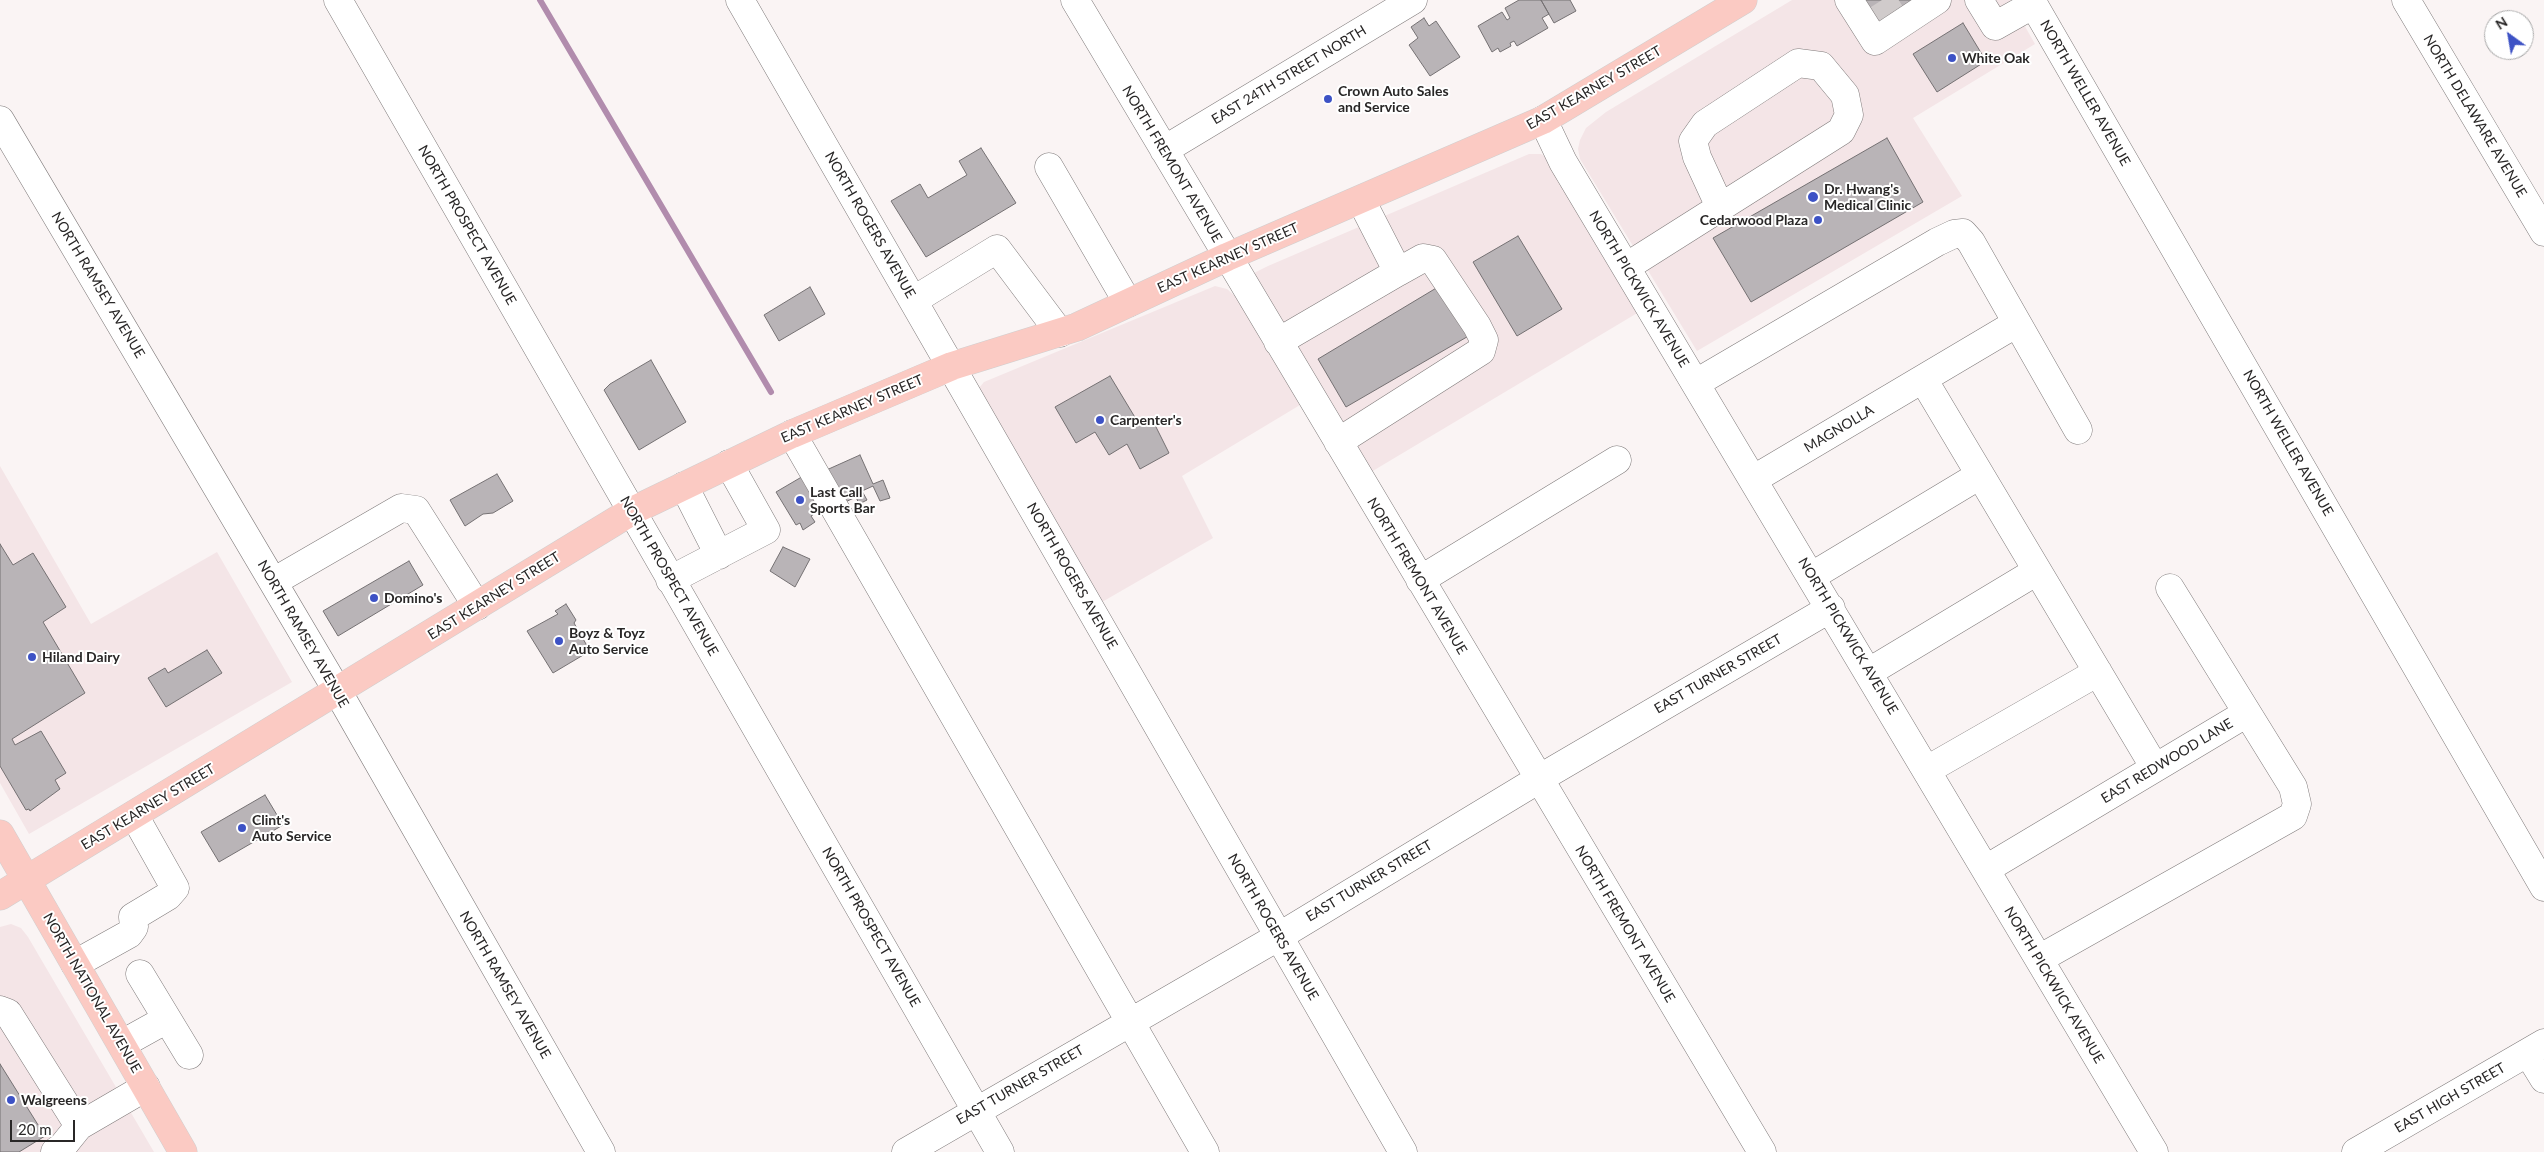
<!DOCTYPE html>
<html>
<head>
<meta charset="utf-8">
<style>
  body { margin:0 }
  #map { position:relative; width:2544px; height:1152px; overflow:hidden; background:#faf4f4; font-family:Lato,sans-serif }
  canvas { display:block }
  .north { position:absolute; left:2484px; top:10px; width:50px; height:50px; box-sizing:border-box; background:#fff; border:1px solid #a9a9a9; border-radius:50%; rotate:328deg; font-size:14px; font-weight:700; line-height:20px; text-align:center; color:#292727 }
  .north::after { content:''; display:block; margin:auto; width:18px; height:22px; background:#3d52c5; clip-path:polygon(50% 0,100% 100%,50% 72%,0 100%) }
  .scale { position:absolute; left:10px; top:1120px; width:65px; height:22px; box-sizing:border-box; border:2px solid #292727; border-top:0; padding-left:6px; font-size:15px; line-height:18px; white-space:nowrap; color:#292727; -webkit-text-stroke:4px #fff; paint-order:stroke }
</style>
</head>
<body>
<div id="map">
<canvas width="2544" height="1152"></canvas>
<div class="north">N</div>
<div class="scale">20 m</div>
</div>
<script>
const ctx = document.querySelector('canvas').getContext('2d');
ctx.lineJoin = 'round';
function paint(path, color) { ctx.fillStyle = color; ctx.fill(path, 'evenodd'); }
const poly = rows => new Path2D(rows.map(r => 'M' + r).join(''));
function strokePath(path, color, width, dash) { ctx.strokeStyle = color; ctx.lineWidth = width; ctx.lineCap = dash ? 'butt' : 'round'; ctx.setLineDash(dash || []); ctx.stroke(path); }
function write(font, color, halo, rows, align = 'center') {
  ctx.font = font + ' Lato,sans-serif'; ctx.lineWidth = 4; ctx.setLineDash([]); ctx.textBaseline = 'middle'; ctx.strokeStyle = halo; ctx.fillStyle = color; for (const [text, x, y, turn = 0] of rows) {
    ctx.save(); ctx.translate(x, y); ctx.rotate((+turn || 0) * Math.PI / 180); ctx.textAlign = isNaN(turn) ? turn : align; if (halo) ctx.strokeText(text, 0, 0); ctx.fillText(text, 0, 0); ctx.restore();
  }
}
const built = poly([
  [1792,0,2010,0,2035,44,1913,118,1962,196,1697,351,1580,159,1578,149,1580,140,1586,128,1606,112],
  [1529,154,1541,154,1550,160,1639,312,1366,475,1251,277,1256,272,1268,266],
  [1215,286,1227,289,1236,297,1300,405,1182,476,1213,538,1102,602,979,388,984,382],
  [0,466,91,624,217,552,292,682,29,834,0,783],
  [11,924,21,928,28,937,154,1152,0,1152,0,927]
]);
const stream = poly([
  [540,0,771,392]
]);
const building = poly([
  [1519,0,1541,0,1549,14,1542,18,1548,28,1517,46,1514,41,1510,43,1511,46,1500,52,1498,48,1492,52,1478,26,1502,12,1507,20,1510,18,1505,8,1519,0],
  [1541,0,1570,0,1576,11,1554,23,1541,0],
  [1860,0,1914,0,1875,25,1860,0],
  [1424,18,1429,26,1436,21,1460,57,1430,76,1409,45,1418,38,1411,27,1424,18],
  [1963,23,1986,61,1937,92,1913,54,1963,23],
  [1887,138,1923,202,1751,302,1713,238,1887,138],
  [981,148,1016,203,926,257,891,201,920,184,928,198,967,175,959,161,981,148],
  [1518,236,1562,309,1517,336,1473,262,1518,236],
  [1443,284,1472,334,1346,407,1318,359,1443,284],
  [810,287,825,314,779,341,764,315,810,287],
  [651,360,686,422,639,450,604,390,610,384,651,360],
  [1110,376,1139,424,1151,417,1169,453,1140,469,1127,444,1109,455,1095,432,1076,443,1055,407,1110,376],
  [860,455,873,484,883,480,890,498,880,501,873,486,862,491,867,500,859,504,856,497,841,504,822,472,860,455],
  [497,474,513,501,493,513,483,514,465,526,450,500,497,474],
  [805,475,824,508,811,516,815,522,803,530,800,523,796,525,776,492,805,475],
  [0,544,13,565,33,553,66,607,43,622,85,693,12,739,15,745,41,731,66,773,55,780,60,789,30,811,29,809,26,810,0,766,0,544],
  [783,547,810,559,795,587,770,571,783,547],
  [409,561,423,585,338,636,323,611,409,561],
  [566,604,576,620,574,623,590,651,553,673,527,631,558,614,555,611,566,604],
  [207,650,222,673,166,707,148,678,165,668,168,673,207,650],
  [265,795,283,825,219,862,201,832,265,795],
  [0,1064,45,1136,19,1152,0,1152,0,1064]
]);
const minorTunnel = poly([
  [1882,0,1891,14]
]);
const minor = poly([
  [338,0,1000,1152],
  [740,0,1403,1152],
  [1075,0,1762,1152],
  [1849,0,1875,41,1937,0],
  [1979,0,1995,26,2034,4],
  [2031,0,2544,887],
  [2406,0,2544,232],
  [0,120,338,692,601,1152],
  [1543,120,1563,162,2154,1152],
  [1164,150,1413,0],
  [1049,167,1128,303],
  [1626,267,1841,131,1849,115,1845,95,1821,66,1798,63,1705,124,1693,141,1697,157,1720,207],
  [914,300,997,249,1060,333],
  [1278,342,1398,272],
  [1923,379,2155,768],
  [1696,383,1937,242,1954,234,1963,233,1971,242,2078,430],
  [792,434,1205,1152],
  [1338,442,1481,351,1484,340,1477,326,1433,260,1423,258,1398,272,1361,200],
  [1754,479,2017,323],
  [684,486,719,555],
  [1812,576,1980,475],
  [670,580,766,530,729,464],
  [1420,580,1617,460],
  [273,582,401,508,416,510,477,606],
  [1869,672,2037,571],
  [1927,770,2098,672],
  [1986,869,2247,713],
  [2039,959,2293,816,2297,804,2293,787,2170,588],
  [75,964,129,934,134,927,133,917,168,896,175,888,134,815],
  [140,974,189,1055],
  [0,1010,8,1013,79,1126,146,1087],
  [122,1044,167,1019],
  [2528,1053,2544,1079],
  [55,1152,62,1147,79,1126],
  [906,1152,1278,937,1554,770,1831,608],
  [2356,1152,2544,1043]
]);
const major = poly([
  [0,834,183,1152],
  [0,896,632,511,792,434,952,366,1077,327,1227,257,1543,120,1743,0]
]);
const markers = [
  [1952,58,5,"#3d52c5"],
  [1328,99,5,"#3d52c5"],
  [1813,197,6,"#3d52c5"],
  [1818,220,5,"#3d52c5"],
  [1100,420,5,"#3d52c5"],
  [800,500,5,"#3d52c5"],
  [374,598,5,"#3d52c5"],
  [559,641,5,"#3d52c5"],
  [32,657,5,"#3d52c5"],
  [242,828,5,"#3d52c5"],
  [11,1100,5,"#3d52c5"]
];
const poiNames = [
  ["White Oak",1962,58],
  ["Crown Auto Sales",1338,91],
  ["and Service",1338,107],
  ["Dr. Hwang's",1824,189],
  ["Medical Clinic",1824,205],
  ["Cedarwood Plaza",1808,220,"right"],
  ["Carpenter's",1110,420],
  ["Last Call",810,492],
  ["Sports Bar",810,508],
  ["Domino's",384,598],
  ["Boyz & Toyz",569,633],
  ["Auto Service",569,649],
  ["Hiland Dairy",42,657],
  ["Clint's",252,820],
  ["Auto Service",252,836],
  ["Walgreens",21,1100]
];
const streetNames = [
  ["EAST 24TH STREET NORTH",1289,75,-31],
  ["EAST KEARNEY STREET",1594,88,-30],
  ["NORTH WELLER AVENUE",2085,93,60],
  ["NORTH DELAWARE AVENUE",2475,116,59],
  ["NORTH FREMONT AVENUE",1172,164,59],
  ["NORTH PROSPECT AVENUE",467,225,60],
  ["NORTH ROGERS AVENUE",870,225,60],
  ["EAST KEARNEY STREET",1228,258,-24],
  ["NORTH RAMSEY AVENUE",98,285,59],
  ["NORTH PICKWICK AVENUE",1639,289,59],
  ["EAST KEARNEY STREET",852,409,-23],
  ["MAGNOLLA",1839,429,-31],
  ["NORTH WELLER AVENUE",2288,443,60],
  ["NORTH PROSPECT AVENUE",669,576,60],
  ["NORTH ROGERS AVENUE",1072,576,60],
  ["NORTH FREMONT AVENUE",1417,576,59],
  ["EAST KEARNEY STREET",494,596,-32],
  ["NORTH RAMSEY AVENUE",303,634,60],
  ["NORTH PICKWICK AVENUE",1848,636,59],
  ["EAST TURNER STREET",1718,674,-30],
  ["EAST REDWOOD LANE",2167,761,-31],
  ["EAST KEARNEY STREET",148,807,-31],
  ["EAST TURNER STREET",1369,881,-31],
  ["NORTH FREMONT AVENUE",1625,924,59],
  ["NORTH PROSPECT AVENUE",871,927,60],
  ["NORTH ROGERS AVENUE",1273,927,60],
  ["NORTH RAMSEY AVENUE",505,985,60],
  ["NORTH PICKWICK AVENUE",2054,985,59],
  ["NORTH NATIONAL AVENUE",92,993,60],
  ["EAST TURNER STREET",1020,1085,-30],
  ["EAST HIGH STREET",2450,1098,-30]
];
paint(built, '#f4e5e7');
strokePath(stream, '#b18cad', 6);
paint(building, '#b9b4b7');
strokePath(building, '#757173', 1);
strokePath(minorTunnel, '#d0cbcb', 28, [28, 14]);
strokePath(minor, '#7f7a7a', 29);
strokePath(major, '#d0cfcf', 29);
strokePath(minor, '#fff', 28);
strokePath(major, '#fbcac3', 28);
for (const [x, y, r, color] of markers) { const dot = new Path2D(); dot.arc(x, y, r, 0, 2 * Math.PI); ctx.fillStyle = color; ctx.fill(dot); strokePath(dot, '#fff', 2); }
write('bold 14px', '#292727', '#fff', poiNames, 'left');
write('14px', '#292727', '#fff', streetNames);
</script>
</body>
</html>
